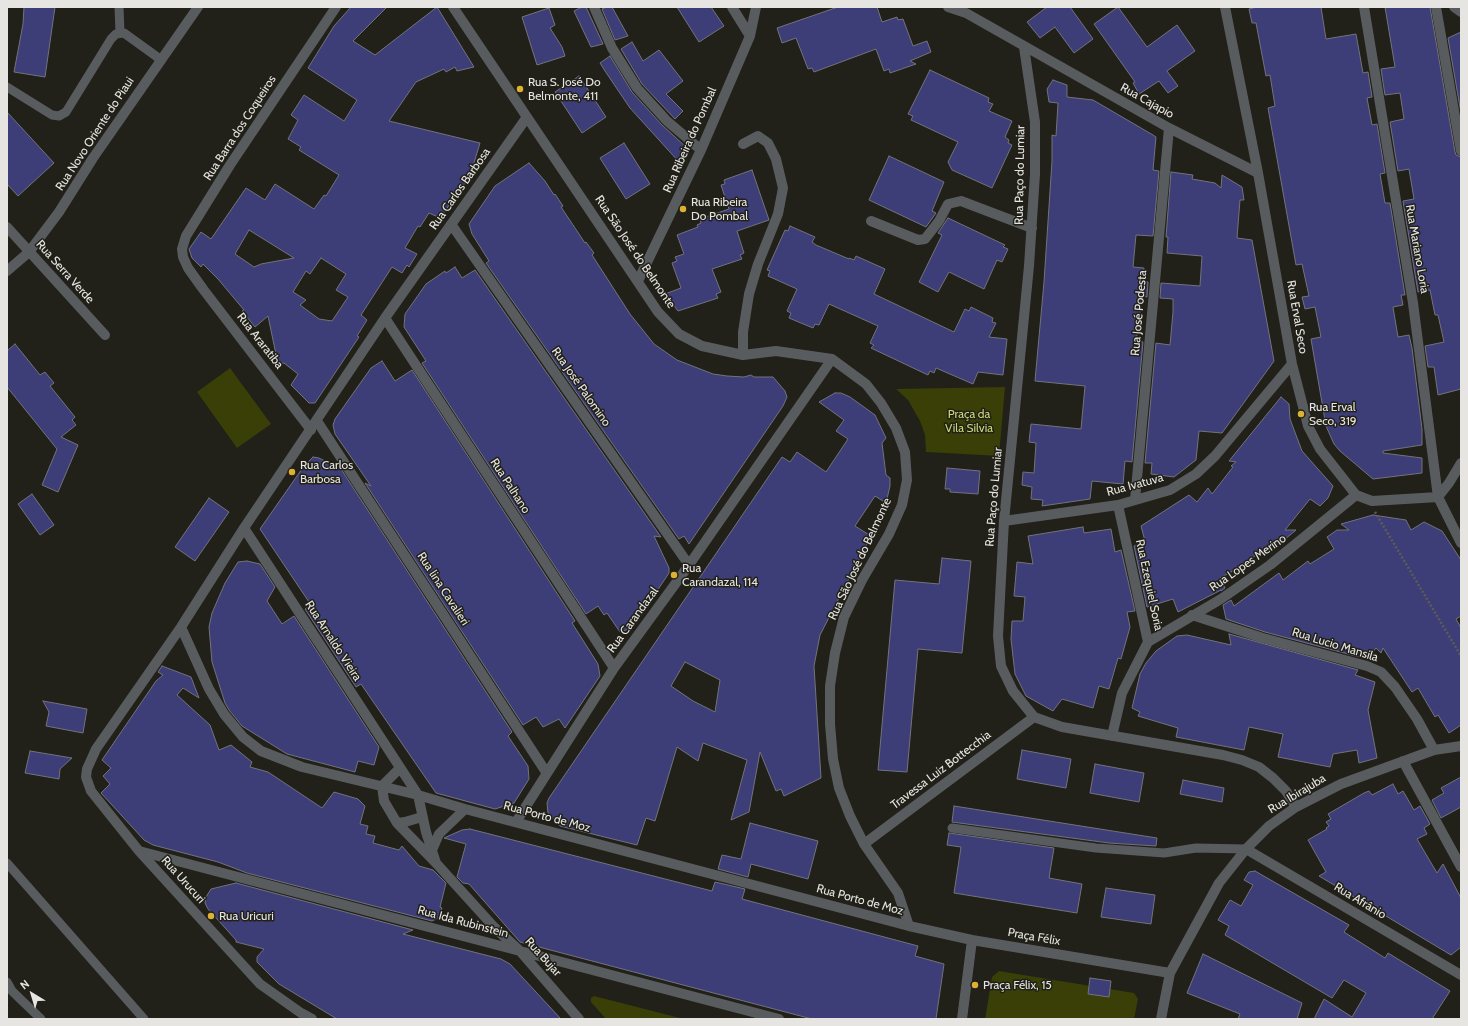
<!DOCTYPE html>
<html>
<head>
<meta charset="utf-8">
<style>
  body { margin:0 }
  #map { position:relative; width:1468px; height:1026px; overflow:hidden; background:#212019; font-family:Cabin,sans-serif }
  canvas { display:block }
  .frame { position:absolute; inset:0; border:8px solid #e6e5e1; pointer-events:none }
  .north { position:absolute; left:12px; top:974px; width:40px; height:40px; -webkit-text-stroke:3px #212019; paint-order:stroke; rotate:322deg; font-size:11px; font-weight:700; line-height:16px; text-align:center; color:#e6e5e1 }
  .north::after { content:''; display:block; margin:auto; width:14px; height:18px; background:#e6e5e1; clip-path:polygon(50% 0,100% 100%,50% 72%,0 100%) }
</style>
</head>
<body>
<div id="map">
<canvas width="1468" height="1026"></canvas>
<div class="frame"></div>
<div class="north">N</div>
</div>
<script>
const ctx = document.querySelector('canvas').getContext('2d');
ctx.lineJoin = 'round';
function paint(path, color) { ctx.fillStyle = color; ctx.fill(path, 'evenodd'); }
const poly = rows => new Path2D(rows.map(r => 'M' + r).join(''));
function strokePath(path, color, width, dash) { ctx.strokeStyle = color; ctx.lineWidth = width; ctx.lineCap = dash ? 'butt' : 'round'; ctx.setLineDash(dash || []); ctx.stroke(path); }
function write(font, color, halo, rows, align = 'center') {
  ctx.font = font + ' Cabin,sans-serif'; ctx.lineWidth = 3; ctx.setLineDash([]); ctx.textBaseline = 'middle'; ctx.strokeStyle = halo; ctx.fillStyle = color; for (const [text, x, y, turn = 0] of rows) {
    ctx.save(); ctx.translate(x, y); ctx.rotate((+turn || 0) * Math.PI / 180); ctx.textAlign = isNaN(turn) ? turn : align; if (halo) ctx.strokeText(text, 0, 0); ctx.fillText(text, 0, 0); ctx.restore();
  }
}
const green = poly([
  [230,368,271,424,237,448,197,392],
  [1005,387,999,456,926,452,925,435,920,421,908,400,896,389],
  [999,971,1134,993,1138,999,1134,1019,985,1019,992,977],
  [594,996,684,1019,606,1019,591,1002,591,998]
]);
const building = poly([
  [24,7,55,7,45,77,14,72,23,24,24,7],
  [351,7,387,7,353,41,375,55,437,7,474,67,457,71,455,67,446,72,444,69,416,82,389,121,480,143,470,176,440,218,429,213,420,227,418,226,405,248,417,254,409,267,407,265,402,273,392,267,361,315,367,320,357,336,359,337,315,403,309,403,291,385,298,374,284,363,278,364,268,316,255,327,242,311,244,310,218,279,203,264,201,267,192,258,189,249,201,232,211,239,246,188,265,200,275,184,314,209,324,195,326,196,339,175,299,150,301,147,288,139,298,120,291,115,304,95,344,121,357,100,308,68,334,26,351,7],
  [249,230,294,258,261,264,254,267,235,254,249,230],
  [321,258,346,274,336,290,348,297,332,321,319,319,300,305,306,300,293,292,306,271,310,274,321,258],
  [582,7,586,7,603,44,591,47,574,11,582,7],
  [607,7,612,7,628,36,615,40,602,9,607,7],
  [677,7,711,7,724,26,699,42,677,7],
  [838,7,877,7,882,22,897,17,898,20,903,19,913,46,927,41,931,52,910,61,916,64,890,73,889,69,884,71,876,49,814,72,812,68,808,69,796,38,782,43,777,28,838,7],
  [1047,7,1070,7,1093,39,1074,53,1055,27,1040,38,1027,22,1047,7],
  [1118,7,1147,47,1177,25,1195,51,1167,71,1178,86,1168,93,1159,81,1139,94,1133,83,1135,82,1094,24,1118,7],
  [1257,7,1321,7,1326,39,1356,34,1363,73,1368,72,1372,97,1367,98,1372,125,1377,124,1385,173,1380,174,1385,203,1390,203,1405,295,1401,295,1403,305,1393,307,1398,337,1409,335,1412,348,1422,429,1422,445,1383,451,1383,453,1422,458,1422,473,1373,479,1340,451,1334,444,1326,426,1311,339,1321,337,1315,307,1305,309,1302,297,1309,296,1302,264,1296,265,1268,108,1275,106,1270,75,1266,76,1256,23,1252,23,1249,9,1257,7],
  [1385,7,1430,7,1455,152,1456,155,1461,157,1461,389,1438,395,1434,367,1428,367,1425,346,1444,342,1438,315,1435,315,1430,290,1418,292,1403,201,1414,199,1409,169,1398,171,1390,122,1404,119,1400,93,1385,95,1381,69,1395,67,1385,7],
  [549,8,555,25,550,28,562,47,565,56,537,65,522,17,549,8],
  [1461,32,1461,113,1448,38,1461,32],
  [632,42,643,61,659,50,683,81,666,94,683,111,675,119,642,84,621,49,632,42],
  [610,56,632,92,662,125,686,147,679,162,630,108,605,71,600,63,610,56],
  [930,70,989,98,988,102,993,104,989,111,1012,121,1005,137,1009,140,1008,143,1012,145,992,188,952,170,948,162,958,142,911,120,913,116,908,114,930,70],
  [579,76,606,117,582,133,555,92,579,76],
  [1053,80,1067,85,1067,97,1093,100,1153,135,1156,137,1153,170,1159,171,1153,236,1136,235,1133,267,1144,268,1143,281,1148,282,1147,297,1142,296,1136,341,1143,342,1132,462,1125,461,1123,484,1092,481,1090,499,1042,506,1043,500,1031,499,1032,487,1022,485,1023,472,1034,473,1036,443,1029,442,1031,424,1081,429,1085,386,1035,381,1044,282,1052,161,1052,135,1056,136,1058,103,1049,102,1047,89,1053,80],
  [7,112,54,163,18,196,7,184,7,112],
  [624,143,650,184,626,199,600,158,624,143],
  [889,156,944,182,932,211,936,213,926,227,869,200,889,156],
  [529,163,545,181,554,195,555,194,563,206,561,207,585,243,586,242,594,253,592,255,630,314,654,344,677,360,713,374,727,376,744,377,751,375,754,377,773,377,785,391,787,397,783,406,689,544,684,536,679,539,486,263,489,261,472,234,469,224,495,186,529,163],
  [752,170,769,220,737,231,744,253,740,255,742,259,712,269,721,292,716,294,718,298,678,311,665,294,681,288,672,263,677,261,675,257,684,254,677,235,698,227,697,225,701,223,700,219,729,209,721,185,725,184,724,180,752,170],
  [1171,172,1193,175,1192,179,1215,183,1221,188,1222,175,1242,187,1244,200,1240,200,1237,238,1252,240,1274,361,1222,433,1199,431,1196,460,1174,477,1151,474,1152,463,1145,463,1156,343,1170,345,1173,312,1173,299,1160,298,1161,283,1200,286,1202,256,1167,253,1168,237,1166,237,1171,172],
  [948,218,1005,245,1003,247,1008,249,1002,262,997,260,984,289,949,272,938,292,919,282,942,235,938,233,948,218],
  [790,226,815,237,812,242,816,245,849,259,849,258,854,260,856,256,885,269,874,294,954,332,965,309,969,311,971,307,993,318,992,322,996,323,989,337,1007,339,1003,375,978,372,973,384,936,368,934,373,930,371,928,375,871,348,874,345,870,343,878,326,829,304,819,325,815,324,813,328,789,318,791,313,787,311,797,289,768,276,770,271,767,270,785,230,788,231,790,226],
  [455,267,462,278,475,270,661,537,654,536,669,568,669,573,635,624,629,629,620,632,607,613,604,615,598,606,586,614,422,363,426,361,404,327,405,314,426,284,445,271,446,273,455,267],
  [15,344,40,375,45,372,54,383,50,386,75,417,72,420,76,425,61,437,78,445,58,492,42,485,57,449,7,387,7,351,15,344],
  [382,361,395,381,412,370,575,621,572,623,598,664,600,676,565,728,559,719,543,727,536,717,523,725,365,483,371,486,335,434,333,425,335,419,371,368,382,361],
  [835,393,841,393,850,397,875,415,886,438,882,443,886,475,890,478,890,486,886,503,875,496,855,526,871,536,820,635,814,666,821,778,784,796,781,789,776,791,760,752,749,812,731,820,747,760,703,743,698,761,677,747,655,821,646,818,637,845,560,826,548,813,547,803,549,798,782,457,790,462,797,452,826,472,848,439,836,431,844,420,819,402,835,393],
  [685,662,720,680,715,712,693,701,671,686,685,662],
  [1281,397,1289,404,1290,419,1302,451,1333,486,1328,498,1320,506,1310,499,1285,530,1296,530,1278,545,1274,541,1242,566,1220,578,1225,588,1221,591,1221,590,1178,612,1173,599,1147,607,1134,546,1145,541,1141,526,1189,495,1197,502,1208,488,1212,494,1233,467,1231,466,1236,462,1229,461,1281,397],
  [313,457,319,458,341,469,512,732,508,736,528,766,529,779,514,803,495,809,436,793,361,684,356,687,305,609,311,605,260,529,304,466,313,457],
  [947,468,980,471,978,494,950,492,950,489,945,489,947,468],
  [32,494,54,525,40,535,18,504,32,494],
  [209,498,229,512,195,561,175,547,209,498],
  [1373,515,1406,520,1411,530,1424,522,1442,531,1461,560,1461,616,1456,619,1461,628,1461,725,1449,733,1438,715,1435,717,1418,688,1412,692,1383,648,1381,653,1376,648,1367,659,1265,632,1226,619,1223,605,1231,600,1234,606,1279,573,1283,580,1308,561,1310,564,1334,549,1327,537,1337,530,1349,530,1341,524,1373,515],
  [1083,527,1084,533,1111,529,1115,552,1121,550,1135,611,1127,612,1130,627,1121,659,1118,658,1109,689,1099,686,1093,708,1062,699,1053,711,1026,696,1015,674,1011,639,1012,621,1023,621,1025,597,1014,596,1017,562,1033,564,1028,536,1083,527],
  [942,558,971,561,962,653,918,649,907,772,878,770,895,580,939,584,942,558],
  [247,561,260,564,275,587,267,601,282,624,294,616,377,744,379,747,374,765,358,761,355,772,287,754,242,726,229,710,225,703,212,662,209,627,212,613,225,583,238,562,247,561],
  [1229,634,1358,670,1355,675,1375,682,1368,710,1377,758,1359,763,1357,750,1333,754,1330,767,1278,757,1283,734,1249,727,1244,750,1176,737,1178,728,1138,716,1140,712,1132,708,1140,674,1146,663,1156,651,1177,636,1187,635,1231,645,1229,634],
  [162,666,191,677,199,698,183,688,177,695,210,725,219,750,231,745,252,762,250,767,268,772,322,808,334,792,358,799,365,806,360,824,368,826,366,834,375,836,373,843,399,850,402,846,419,866,433,870,446,883,440,907,442,908,438,918,432,921,247,873,218,862,153,845,144,840,101,793,110,784,103,776,111,768,102,760,156,681,163,675,158,672,162,666],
  [43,701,87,709,83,733,46,726,49,712,43,701],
  [1022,750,1071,759,1066,788,1017,779,1022,750],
  [30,751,72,758,60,769,59,779,25,773,30,751],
  [1095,764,1144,773,1139,802,1090,793,1095,764],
  [1461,777,1461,807,1441,818,1432,800,1444,793,1441,788,1461,777],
  [1183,780,1224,788,1222,802,1180,794,1183,780],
  [1393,784,1398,794,1403,791,1414,810,1420,806,1430,824,1424,828,1427,834,1417,839,1437,873,1443,864,1461,898,1461,947,1451,955,1319,876,1326,872,1308,840,1327,829,1326,828,1329,826,1326,822,1331,819,1328,814,1364,793,1369,791,1372,795,1393,784],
  [954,806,1157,838,1156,846,1109,843,952,822,954,806],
  [750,823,818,841,808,879,751,864,748,877,718,869,722,855,741,859,750,823],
  [470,829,712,891,715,882,745,889,742,899,918,946,915,956,944,964,936,1019,812,1019,520,942,469,884,463,883,457,877,466,844,444,838,462,830,470,829],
  [949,833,1054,848,1049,878,1082,884,1077,913,954,893,961,847,947,845,949,833],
  [1255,871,1349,925,1344,932,1385,958,1388,953,1450,991,1432,1019,1314,1019,1324,999,1352,1017,1366,993,1344,980,1332,998,1225,935,1229,926,1218,920,1230,900,1241,906,1253,885,1244,880,1249,872,1255,871],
  [236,883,413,930,403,934,501,959,510,964,561,1019,337,1019,279,984,257,962,257,957,264,949,236,942,236,940,208,909,205,903,206,897,211,889,236,883],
  [1106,888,1155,895,1151,924,1101,917,1106,888],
  [1203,954,1302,1003,1297,1019,1238,1019,1240,1014,1187,993,1203,954],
  [1090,978,1111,981,1109,997,1088,994,1090,978]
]);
const path = poly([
  [1375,512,1461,656]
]);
const service = poly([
  [119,7,120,32],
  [7,87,52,115,59,116,66,112,111,39,116,34,124,33,160,59],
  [952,828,1096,848,1164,853,1196,848,1246,849],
  [7,863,144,1019],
  [7,982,12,991,41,1019]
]);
const minor = poly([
  [453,7,658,312,679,334,702,346,743,355,776,351,832,359,866,384,881,403,896,428,905,452,907,480,902,505,889,534,862,580,844,617,835,653,830,686,830,724,833,759,839,788,850,816,864,844,898,893,909,926],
  [594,7,612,48,637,88,667,121,701,150],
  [732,7,750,36],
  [948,7,966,13,1169,128,1258,173],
  [1225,7,1258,173,1292,364,1308,426,1320,449,1356,495,1372,501,1438,497,1449,483,1461,463],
  [1364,7,1413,303,1438,497,1461,543],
  [1436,7,1461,151],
  [1454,7,1461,12],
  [1024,47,1035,122,1035,174,1029,266,1004,521,998,636,1001,666,1013,691,1034,717,1062,727,1223,755,1242,760,1259,767,1273,778,1286,791,1296,807],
  [743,144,758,136,768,143,776,159,783,188,778,214,758,264,749,294,743,332,743,355],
  [871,221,918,240,925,239,939,221,948,204,961,201,1032,228],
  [451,224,689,565],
  [7,227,105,335],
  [638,281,701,150,750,36,756,7],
  [385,318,614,668],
  [317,421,546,772],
  [311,430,203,289,188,268,183,257,182,249,186,236,230,165,336,7],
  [1135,500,1169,128],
  [1004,521,1118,505,1170,490,1196,474,1215,456,1292,364],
  [244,528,418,795,426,832,436,863],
  [1192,615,1263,638,1367,666,1381,672,1395,687,1417,719,1434,750],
  [181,627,209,689,224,714,243,737,261,751,302,767,418,795,465,809,909,926,972,940,1170,973],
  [1148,642,1221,599,1270,565,1356,495],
  [1112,736,1122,693,1148,642,1118,505],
  [1403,761,1461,867],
  [400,768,382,786,384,801,397,823,436,863,494,927,520,951,579,1019],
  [516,822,614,668,689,565,832,359],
  [397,823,405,822,422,817],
  [864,844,1034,717],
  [1246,849,1461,975],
  [432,850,439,834,465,809],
  [139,851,779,1019],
  [312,1019,301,1013,260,984,139,851,91,791,86,777,87,769,96,749,181,627,244,528,385,318,527,117],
  [962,1019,972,940],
  [1161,1019,1170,973,1219,883,1246,849,1269,826,1296,807,1341,784,1434,750,1461,746]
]);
const tertiary = poly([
  [7,271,29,252,59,212,93,158,198,7]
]);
const markers = [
  [520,89,4,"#ddb233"],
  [683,209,4,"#ddb233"],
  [1301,414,4,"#ddb233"],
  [292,472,4,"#ddb233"],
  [674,575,4,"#ddb233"],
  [211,916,4,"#ddb233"],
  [975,985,4,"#ddb233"]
];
const poiNames = [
  ["Rua S. José Do",528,82],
  ["Belmonte, 411",528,96],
  ["Rua Ribeira",691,202],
  ["Do Pombal",691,216],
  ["Rua Erval",1309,407],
  ["Seco, 319",1309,421],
  ["Rua Carlos",300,465],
  ["Barbosa",300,479],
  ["Rua",682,568],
  ["Carandazal, 114",682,582],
  ["Rua Uricuri",219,916],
  ["Praça Félix, 15",983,985]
];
const streetNames = [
  ["Rua Cajapio",1147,101,29],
  ["Rua Barra dos Coqueiros",240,128,-57],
  ["Rua Novo Oriente do Piaui",95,134,-57],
  ["Rua Ribeira do Pombal",690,140,-66],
  ["Rua Paço do Lumiar",1020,175,-89],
  ["Rua Carlos Barbosa",460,189,-55],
  ["Rua Mariano Loria",1417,249,80],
  ["Rua São José do Belmonte",635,252,56],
  ["Rua Serra Verde",65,272,48],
  ["Rua José Podesta",1139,313,-85],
  ["Rua Erval Seco",1297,317,80],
  ["Rua Araratiba",260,341,52],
  ["Rua José Palomino",581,387,55],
  ["Rua Ivatuva",1135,485,-15],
  ["Rua Palhano",510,486,57],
  ["Rua Paço do Lumiar",994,497,-85],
  ["Rua São José do Belmonte",860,559,-65],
  ["Rua Lopes Merino",1248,563,-35],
  ["Rua Ezequiel Soria",1149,585,78],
  ["Rua lina Cavalieri",443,589,57],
  ["Rua Carandazal",633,620,-54],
  ["Rua Arnaldo Vieira",333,641,57],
  ["Rua Lucio Mansila",1335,645,17],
  ["Travessa Luiz Bottecchia",941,770,-37],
  ["Rua Ibirajuba",1297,794,-31],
  ["Rua Porto de Moz",547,817,15],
  ["Rua Urucuri",183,880,48],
  ["Rua Porto de Moz",860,900,15],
  ["Rua Afrânio",1360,901,31],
  ["Rua Ida Rubinstein",463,922,15],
  ["Praça Félix",1034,937,10],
  ["Rua Bujar",543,957,48]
];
const parkNames = [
  ["Praça da",969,414],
  ["Vila Silvia",969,428]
];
paint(green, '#393f07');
paint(building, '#3d3e78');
strokePath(building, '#72737b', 1);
strokePath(path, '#5d5c56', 2.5, [2, 2]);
strokePath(service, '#595c5e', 9);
strokePath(minor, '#595c5e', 10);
strokePath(tertiary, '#595c5e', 10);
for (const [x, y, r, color] of markers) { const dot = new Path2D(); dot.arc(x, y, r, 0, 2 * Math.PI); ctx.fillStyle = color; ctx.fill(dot); strokePath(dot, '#212019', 1.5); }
write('12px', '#e6e5e1', '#212019', poiNames, 'left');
write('12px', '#e6e5e1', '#212019', streetNames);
write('12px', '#cad875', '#212019', parkNames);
</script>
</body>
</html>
